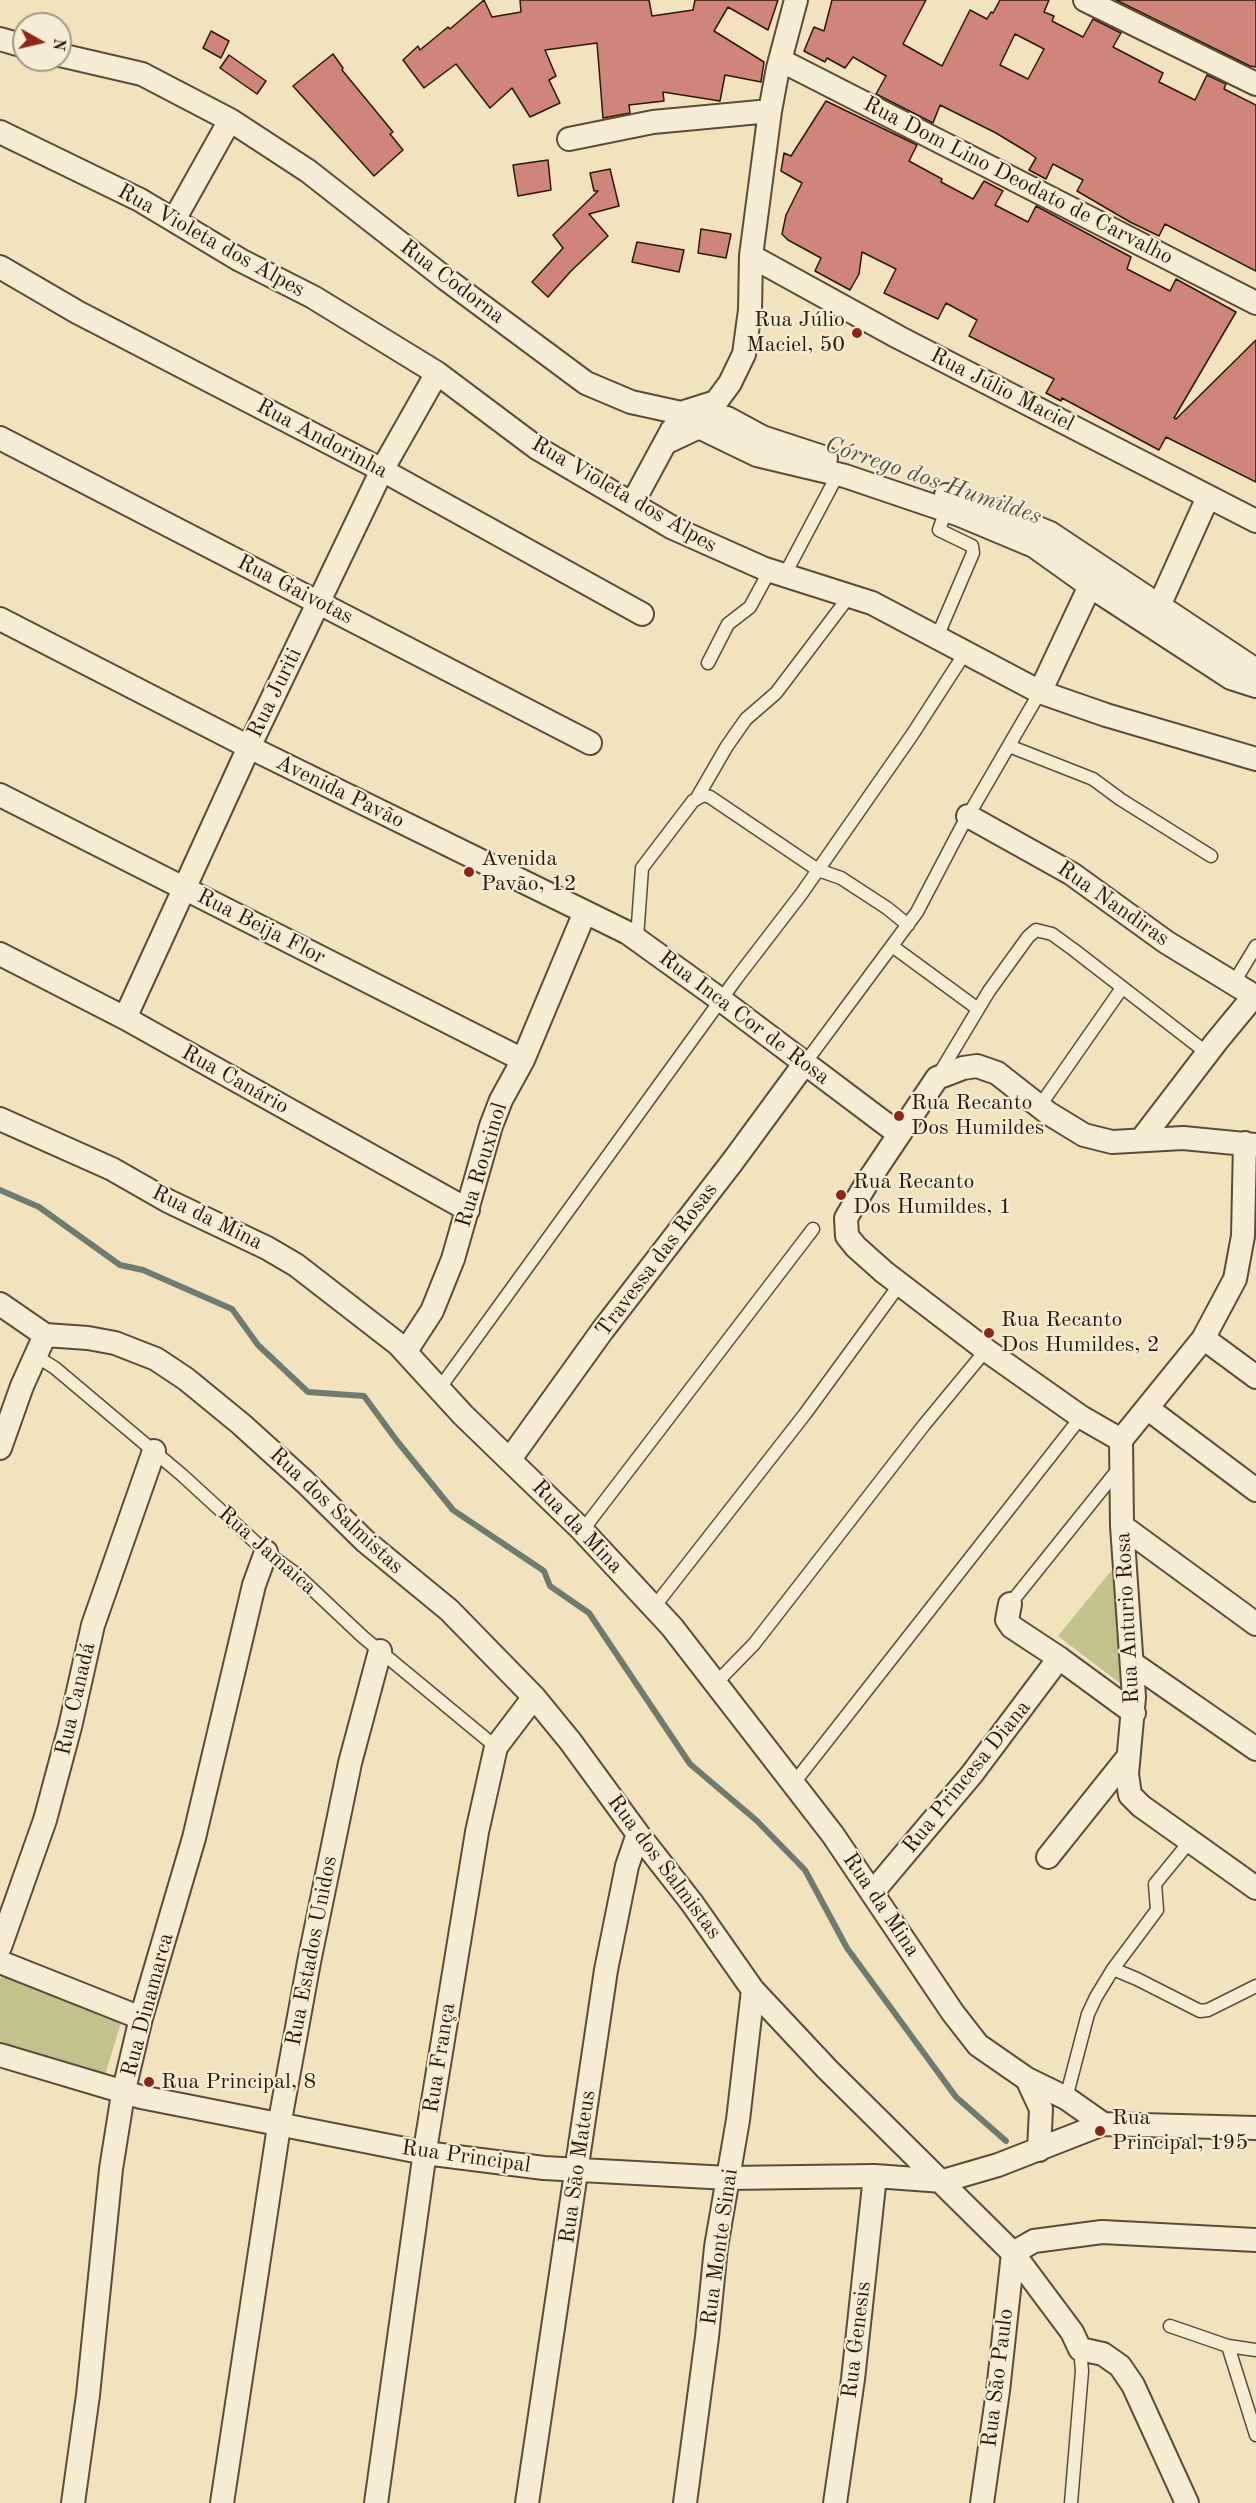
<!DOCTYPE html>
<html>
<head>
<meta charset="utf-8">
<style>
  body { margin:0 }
  #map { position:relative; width:1256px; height:2503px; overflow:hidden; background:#f3e3bd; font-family:"Old Standard TT",serif }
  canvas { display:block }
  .north { position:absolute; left:12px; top:12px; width:60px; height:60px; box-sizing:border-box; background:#f7edd4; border:2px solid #a59883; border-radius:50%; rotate:98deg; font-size:16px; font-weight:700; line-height:24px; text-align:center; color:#2a190a }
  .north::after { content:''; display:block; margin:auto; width:21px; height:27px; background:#8f2418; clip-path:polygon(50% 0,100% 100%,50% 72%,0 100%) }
</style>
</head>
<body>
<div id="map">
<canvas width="1256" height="2503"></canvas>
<div class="north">N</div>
</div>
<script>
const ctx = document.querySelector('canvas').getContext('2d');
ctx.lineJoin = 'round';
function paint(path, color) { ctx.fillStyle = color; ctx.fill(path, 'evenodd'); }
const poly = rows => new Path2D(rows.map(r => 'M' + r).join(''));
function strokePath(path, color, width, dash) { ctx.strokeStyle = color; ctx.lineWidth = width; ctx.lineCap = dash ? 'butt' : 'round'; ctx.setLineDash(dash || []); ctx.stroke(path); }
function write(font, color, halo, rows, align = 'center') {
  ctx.font = font + ' "Old Standard TT",serif'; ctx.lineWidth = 4.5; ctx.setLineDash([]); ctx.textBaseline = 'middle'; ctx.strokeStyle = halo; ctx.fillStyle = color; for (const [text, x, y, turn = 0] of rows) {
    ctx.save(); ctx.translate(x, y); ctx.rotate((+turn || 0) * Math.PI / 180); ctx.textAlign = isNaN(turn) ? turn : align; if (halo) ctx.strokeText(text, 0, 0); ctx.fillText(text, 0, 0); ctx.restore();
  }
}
const green = poly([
  [1116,1565,1121,1684,1058,1636],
  [3,1970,123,2016,104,2078,0,2048,0,1980]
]);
const stream = poly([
  [0,1190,39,1207,120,1265,143,1270,232,1309,258,1345,308,1392,364,1396,397,1441,453,1510,544,1571,550,1586,589,1613,690,1764,756,1820,805,1870,847,1948,956,2097,1006,2141]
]);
const building = poly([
  [484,0,492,17,521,12,520,0,649,0,652,16,693,10,695,0,778,0,768,30,728,7,714,31,764,62,761,82,725,75,720,101,663,92,664,101,629,105,630,113,603,118,597,43,545,50,556,76,549,80,560,103,530,117,512,88,490,108,456,64,424,88,403,60,418,46,420,50,448,27,450,29,484,0],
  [832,0,926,0,903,44,942,66,970,10,987,19,991,12,993,13,1000,0,1049,0,1044,12,1054,16,1052,21,1083,37,1093,19,1121,33,1113,47,1163,73,1159,82,1195,100,1207,75,1226,84,1224,89,1256,105,1256,271,1165,224,1159,236,1130,222,1077,191,1083,180,1053,164,1046,179,1029,170,1036,158,1029,153,996,133,940,105,933,123,876,94,886,76,853,57,845,68,827,58,825,62,804,51,814,27,824,31,832,0],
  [1015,34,1044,49,1028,79,1000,65,1015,34],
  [1116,0,1256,0,1256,67,1250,66,1116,0],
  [211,31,229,41,221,58,203,48,211,31],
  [333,54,343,68,342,70,393,132,390,134,403,150,374,176,293,86,333,54],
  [229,55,266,81,257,94,220,68,229,55],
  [826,101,917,145,909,161,942,179,941,182,973,199,984,181,1003,191,995,205,1028,222,1036,206,1131,257,1127,269,1170,291,1176,279,1236,312,1174,418,1176,419,1256,340,1256,482,1166,437,1159,450,1062,398,1061,401,1046,393,1054,379,969,336,977,320,946,303,938,319,884,293,896,269,862,252,859,274,850,290,815,271,821,258,788,240,782,234,786,215,802,183,781,171,784,153,791,156,826,101],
  [548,160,551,190,518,196,513,165,548,160],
  [610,169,619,206,589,214,608,236,571,271,548,297,532,282,563,248,553,235,598,191,594,191,590,173,610,169],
  [701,229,731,234,726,258,698,253,701,229],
  [637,242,684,250,679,272,632,262,637,242]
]);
const lane = poly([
  [784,576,838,474],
  [937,637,973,553,972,546,939,530,946,510],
  [708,663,728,624,750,607,770,570],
  [1009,746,1093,779,1120,799,1211,856],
  [698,796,727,746,746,719,776,693,851,594],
  [637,938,642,868,693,801,703,795,710,797,818,870,841,878,887,908,908,925],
  [892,946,978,1009],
  [1233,984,1256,946],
  [805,1063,917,912,961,828,1040,692],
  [938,1076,989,991,1028,937,1036,930,1052,934,1074,950,1207,1053],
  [1039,1107,1122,988],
  [36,1356,55,1368,182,1475,266,1552,295,1573,363,1637,496,1747],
  [439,1389,736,979,802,893,912,735,965,653],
  [582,1531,813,1229],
  [1010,1604,1120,1467],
  [654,1607,805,1414,900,1284],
  [717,1682,754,1644,924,1425,986,1350],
  [793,1784,1081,1417],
  [1113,1969,1137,1979,1200,2011,1208,2010,1256,1986],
  [1066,2098,1088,2014,1096,1997,1113,1969,1157,1910,1155,1884,1191,1840],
  [1170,2326,1228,2346,1256,2350],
  [1228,2346,1256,2435],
  [1071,2503,1082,2371,1080,2349]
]);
const street = poly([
  [1085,0,1256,84],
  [0,39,24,46],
  [60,55,142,74,230,120,308,171,446,279,586,383,631,402,681,413,716,402,730,383,744,354,750,310,751,256,770,111,778,68,796,0],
  [780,60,1256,303],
  [0,132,140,200,240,260,313,297,437,373,537,448,673,528,765,569,872,603,1040,692,1106,715,1256,759],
  [569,139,653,122,770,111],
  [174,220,230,120],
  [751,256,898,337,1256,521],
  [0,267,77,312,382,470,642,614],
  [690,411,727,418,762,437,826,458],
  [0,438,590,743],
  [665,443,699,427,757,455,845,476,960,515,1034,546,1090,586,1231,678,1256,686],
  [946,495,994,510,1050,533,1256,670],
  [632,504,672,430],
  [1159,606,1208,497],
  [0,619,249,747,628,933,721,1000,899,1134],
  [1040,692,1090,586],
  [0,795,523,1060],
  [968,816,1072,874,1166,942,1256,997],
  [0,954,125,1018,468,1210],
  [125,1018,249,747,382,470,437,373],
  [0,1119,112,1169,168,1201,267,1248,296,1265,398,1344,463,1415,581,1529,672,1627,833,1835,953,2013,978,2045,1027,2079,1066,2098,1103,2124],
  [1141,1140,1216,1042,1254,996],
  [0,1304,45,1335,88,1338,115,1343,156,1359,186,1379,241,1424,305,1482,365,1541,449,1610,534,1697,570,1741,638,1834,692,1903,753,1990,827,2069,1013,2253,1072,2332,1080,2349,1103,2354,1120,2366,1133,2385,1187,2503],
  [1210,1343,1256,1377],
  [406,1351,432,1311,453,1259,491,1126,501,1100,523,1060,585,912],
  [1147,1408,1256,1490],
  [1121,1440,1081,1417,986,1350,884,1272,856,1247,847,1236,846,1218,868,1181,937,1078,963,1068,977,1066,997,1073,1048,1113,1084,1135,1112,1142,1183,1138,1256,1145],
  [1121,1440,1122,1526,1134,1697,1127,1774,1130,1795,1141,1806,1256,1888],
  [1121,1440,1203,1339,1235,1279,1243,1236,1245,1143],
  [0,1448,22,1386,45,1335],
  [510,1459,602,1331,733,1161,805,1063],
  [1122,1526,1256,1624],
  [1010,1604,1007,1620,1012,1627,1059,1658,1134,1713],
  [1132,1663,1256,1749],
  [1048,1857,1128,1757],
  [872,1893,972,1774,1059,1658],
  [0,1947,45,1820,70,1727,93,1625,154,1451],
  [0,1962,141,2018],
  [0,2055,141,2097,425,2153,544,2168,728,2178,875,2176,943,2181,998,2165,1103,2124,1256,2128],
  [1027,2079,1041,2109,1039,2150],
  [73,2503,88,2395,111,2169,123,2094,141,2018,194,1838,254,1585,266,1552],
  [222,2503,279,2126,309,1962,350,1763,380,1651],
  [376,2503,426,2144,477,1832,496,1747,534,1697],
  [527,2503,606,1970,627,1866,638,1834],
  [685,2503,707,2337,716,2247,738,2120,753,1990],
  [835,2503,853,2379,875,2176],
  [982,2503,998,2391,1013,2253,1034,2241,1102,2232,1256,2240]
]);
const markers = [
  [857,333,6,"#8f2418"],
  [469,872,6,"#8f2418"],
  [899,1116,6,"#8f2418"],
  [841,1195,6,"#8f2418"],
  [989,1333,6,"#8f2418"],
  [149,2082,6,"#8f2418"],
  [1100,2131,6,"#8f2418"]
];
const streetNames = [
  ["Rua Dom Lino Deodato de Carvalho",1018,181,27],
  ["Rua Violeta dos Alpes",211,241,29],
  ["Rua Codorna",452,282,37],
  ["Rua Júlio Maciel",1002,390,27],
  ["Rua Andorinha",322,439,28],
  ["Rua Violeta dos Alpes",624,495,30],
  ["Rua Gaivotas",295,590,27],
  ["Rua Juriti",275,693,-64],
  ["Avenida Pavão",340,792,26],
  ["Rua Nandiras",1113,904,35],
  ["Rua Beija Flor",261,927,27],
  ["Rua Inca Cor de Rosa",744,1018,37],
  ["Rua Canário",235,1080,29],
  ["Rua Rouxinol",482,1165,-73],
  ["Rua da Mina",207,1218,26],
  ["Travessa das Rosas",657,1260,-53],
  ["Rua dos Salmistas",336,1511,43],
  ["Rua da Mina",577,1527,46],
  ["Rua Jamaica",267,1551,41],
  ["Rua Anturio Rosa",1128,1618,-93],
  ["Rua Canadá",76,1699,-77],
  ["Rua Princesa Diana",967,1777,-51],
  ["Rua dos Salmistas",664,1867,53],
  ["Rua da Mina",881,1905,56],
  ["Rua Estados Unidos",312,1951,-79],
  ["Rua Dinamarca",148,2005,-75],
  ["Rua França",440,2058,-81],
  ["Rua Principal",466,2157,8],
  ["Rua São Mateus",578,2167,-82],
  ["Rua Monte Sinai",720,2247,-82],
  ["Rua Genesis",857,2340,-83],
  ["Rua São Paulo",998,2378,-83]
];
const poiNames = [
  ["Rua Júlio",845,320,"right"],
  ["Maciel, 50",845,345,"right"],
  ["Avenida",481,859],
  ["Pavão, 12",481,884],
  ["Rua Recanto",911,1103],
  ["Dos Humildes",911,1128],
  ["Rua Recanto",853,1182],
  ["Dos Humildes, 1",853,1207],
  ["Rua Recanto",1001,1320],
  ["Dos Humildes, 2",1001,1345],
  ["Rua Principal, 8",161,2082],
  ["Rua",1112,2118],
  ["Principal, 195",1112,2143]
];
const waterNames = [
  ["Córrego dos Humildes",933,481,19]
];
paint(green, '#c3c18c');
strokePath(stream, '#6e7b71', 6);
paint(building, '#cf8577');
strokePath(building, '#2a190a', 1.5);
strokePath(lane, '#5c4c37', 15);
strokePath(street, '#5c4c37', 26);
strokePath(lane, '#f7edd4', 12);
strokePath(street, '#f7edd4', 22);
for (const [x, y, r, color] of markers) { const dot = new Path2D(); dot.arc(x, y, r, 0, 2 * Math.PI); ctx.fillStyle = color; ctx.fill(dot); strokePath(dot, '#f7edd4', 2); }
write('22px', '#2a190a', '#f7edd4', streetNames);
write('22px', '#2a190a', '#f7edd4', poiNames, 'left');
write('italic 24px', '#525246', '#f7edd4', waterNames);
</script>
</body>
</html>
